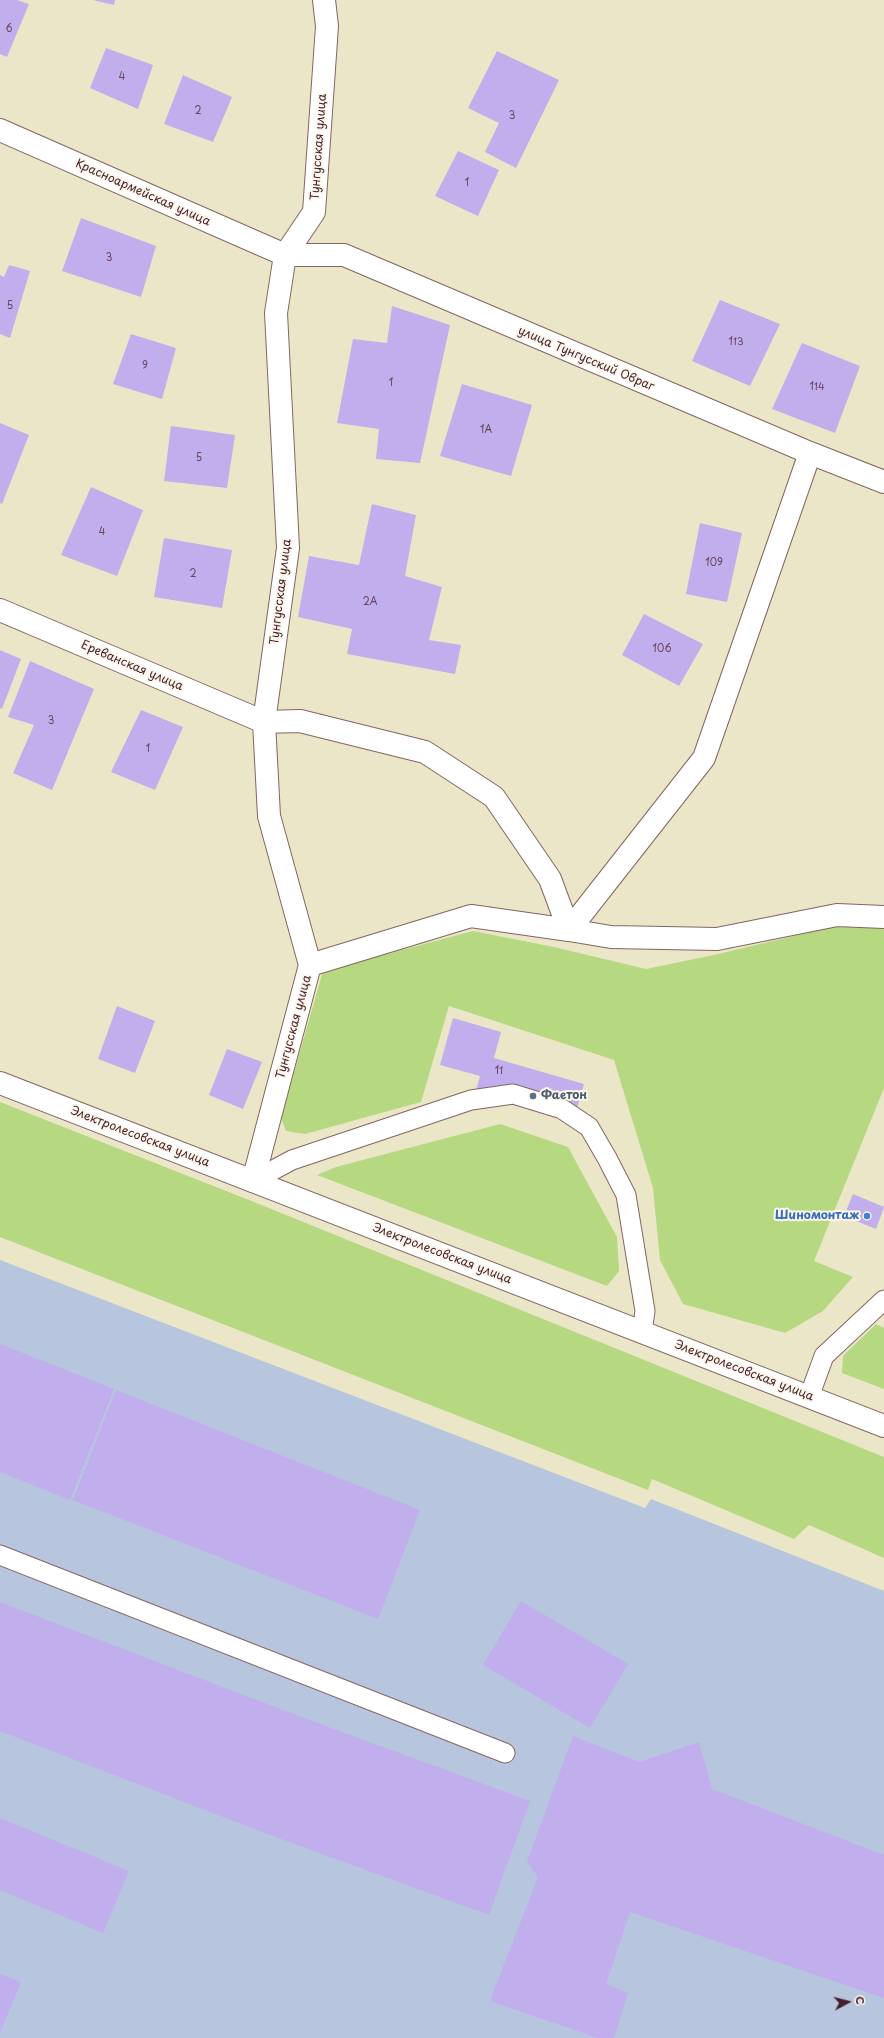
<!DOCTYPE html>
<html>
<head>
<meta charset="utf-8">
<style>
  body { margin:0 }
  #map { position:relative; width:884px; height:2038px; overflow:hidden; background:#ece6c9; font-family:"Playpen Sans",sans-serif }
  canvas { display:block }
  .north { position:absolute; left:828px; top:1982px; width:40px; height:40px; -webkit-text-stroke:3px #fbf7ec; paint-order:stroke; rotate:83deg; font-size:11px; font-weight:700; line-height:16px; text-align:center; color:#4a1f2b }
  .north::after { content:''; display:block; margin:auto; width:14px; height:18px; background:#4a1f2b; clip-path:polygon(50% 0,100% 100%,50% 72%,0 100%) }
</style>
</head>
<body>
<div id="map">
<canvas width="884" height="2038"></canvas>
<div class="north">С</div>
</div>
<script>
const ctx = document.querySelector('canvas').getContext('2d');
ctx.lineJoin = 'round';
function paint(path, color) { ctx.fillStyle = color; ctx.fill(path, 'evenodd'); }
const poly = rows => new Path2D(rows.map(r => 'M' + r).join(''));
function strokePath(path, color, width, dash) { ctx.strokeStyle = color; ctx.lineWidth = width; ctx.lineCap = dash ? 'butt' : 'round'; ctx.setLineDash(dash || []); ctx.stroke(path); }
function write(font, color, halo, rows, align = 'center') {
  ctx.font = font + ' "Playpen Sans",sans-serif'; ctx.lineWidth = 4; ctx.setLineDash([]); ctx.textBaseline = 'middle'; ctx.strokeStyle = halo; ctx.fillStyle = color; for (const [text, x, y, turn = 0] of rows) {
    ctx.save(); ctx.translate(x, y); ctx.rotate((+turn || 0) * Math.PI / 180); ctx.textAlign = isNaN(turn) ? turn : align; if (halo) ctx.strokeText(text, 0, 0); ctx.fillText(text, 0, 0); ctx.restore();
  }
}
const industrial = poly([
  [0,1260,645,1508,651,1499,884,1591,884,2038,0,2038]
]);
const green = poly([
  [840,925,884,928,884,1088,814,1261,853,1277,823,1311,785,1333,683,1304,660,1260,653,1188,614,1060,449,1006,421,1102,305,1134,286,1131,281,1118,323,971,473,931,554,947,646,969,714,955],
  [0,1102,249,1200,884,1457,884,1558,809,1525,794,1539,652,1479,648,1490,0,1237],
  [500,1124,568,1147,617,1237,619,1271,607,1286,317,1175,336,1167],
  [876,1324,884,1328,884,1389,842,1373,843,1356]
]);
const building = poly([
  [0,0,17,0,29,4,7,57,0,54],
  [93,0,115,0,114,5],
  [106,48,153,65,138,109,90,88],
  [497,51,559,80,516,168,485,152,499,123,468,108],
  [183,75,232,97,213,142,164,124],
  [458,151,499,170,478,216,435,196],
  [81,218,156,246,141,297,62,271],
  [9,265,30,271,10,338,0,334,0,275,4,277],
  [720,300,780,324,750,386,692,361],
  [392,306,450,325,420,463,376,459,379,429,337,423,353,339,387,343],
  [131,334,176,348,162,399,113,384],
  [802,343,860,366,835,433,772,409],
  [462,384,532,405,511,476,440,456],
  [0,423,29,435,2,504,0,503],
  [171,426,235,435,227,488,164,481],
  [91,487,143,510,117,576,61,555],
  [372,504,416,515,405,576,442,587,429,640,461,645,455,674,347,654,352,629,298,617,309,556,359,565],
  [700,523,742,533,727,602,686,594],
  [164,538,232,550,222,608,154,597],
  [644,614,703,644,679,686,622,655],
  [0,650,21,659,2,709,0,708],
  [30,661,94,689,52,790,13,773,34,725,8,717],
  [141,710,183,727,155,790,111,772],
  [117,1006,155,1021,135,1073,98,1059],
  [453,1018,501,1032,494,1058,584,1084,573,1122,475,1094,480,1076,440,1065],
  [227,1049,262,1062,243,1109,209,1095],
  [853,1194,884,1207,876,1229,844,1216],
  [0,1344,114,1389,70,1500,0,1472],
  [116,1390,420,1510,378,1619,73,1500],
  [521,1601,628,1664,590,1728,483,1665],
  [0,1602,304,1718,530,1801,489,1915,262,1832,0,1731],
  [573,1736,639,1762,699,1742,712,1789,884,1855,884,1998,630,1912,606,1984,628,1993,614,2038,598,2038,490,2001,538,1877,527,1862],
  [0,1818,129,1871,103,1933,0,1890],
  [0,1974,21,1982,0,2033]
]);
const lane = poly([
  [253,1181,292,1160,471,1100,513,1094,562,1109,589,1127,607,1158,626,1195,645,1311,642,1332],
  [809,1397,824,1356,884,1300],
  [0,1555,505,1753]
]);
const street = poly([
  [0,130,285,255,344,255,810,453,884,482],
  [0,610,264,722,300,721,425,752,494,797,550,879,569,930,611,937,717,939,837,915,884,917],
  [310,965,471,916,569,930,704,758,810,453],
  [253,1181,310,965,269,816,264,722,288,548,276,313,285,255,314,212,327,26,324,0]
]);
const primary = poly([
  [0,1083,884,1426]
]);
const markers = [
  [533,1096,4,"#5c6f8a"],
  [867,1216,4,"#3f7fe0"]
];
const numberNames = [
  ["6",9,29],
  ["4",122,77],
  ["2",198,111],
  ["3",512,116],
  ["1",467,183],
  ["3",109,258],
  ["5",10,306],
  ["113",736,342],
  ["9",145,366],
  ["1",391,383],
  ["114",817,387],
  ["1А",486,430],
  ["5",199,458],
  ["4",102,532],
  ["109",714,563],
  ["2",193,574],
  ["2А",370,602],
  ["106",662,649],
  ["3",51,721],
  ["1",148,749],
  ["11",499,1071]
];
const streetNames = [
  ["Тунгусская улица",319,147,-86],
  ["Красноармейская улица",143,193,24],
  ["улица Тунгусский Овраг",586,359,23],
  ["Тунгусская улица",281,592,-83],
  ["Ереванская улица",132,666,23],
  ["Тунгусская улица",294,1027,-75],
  ["Электролесовская улица",140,1137,21],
  ["Электролесовская улица",442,1254,21],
  ["Электролесовская улица",744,1371,21]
];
const serviceNames = [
  ["Фаетон",541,1096]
];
const shopNames = [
  ["Шиномонтаж",859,1216]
];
paint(industrial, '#b7c5de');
paint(green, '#b6d881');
paint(building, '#c1aeec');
strokePath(lane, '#836562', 21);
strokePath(street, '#836562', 24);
strokePath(primary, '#836562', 24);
strokePath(lane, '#fff', 19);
strokePath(street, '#fff', 22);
strokePath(primary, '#fff', 22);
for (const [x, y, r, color] of markers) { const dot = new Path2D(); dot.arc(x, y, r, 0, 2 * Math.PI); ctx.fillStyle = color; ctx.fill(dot); strokePath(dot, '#fbf7ec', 1.5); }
write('10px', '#68435b', null, numberNames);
write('12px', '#4a1f2b', '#fbf7ec', streetNames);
write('bold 12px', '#4e5e75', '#fbf7ec', serviceNames, 'left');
write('bold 12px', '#366cbe', '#fbf7ec', shopNames, 'right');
</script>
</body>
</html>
